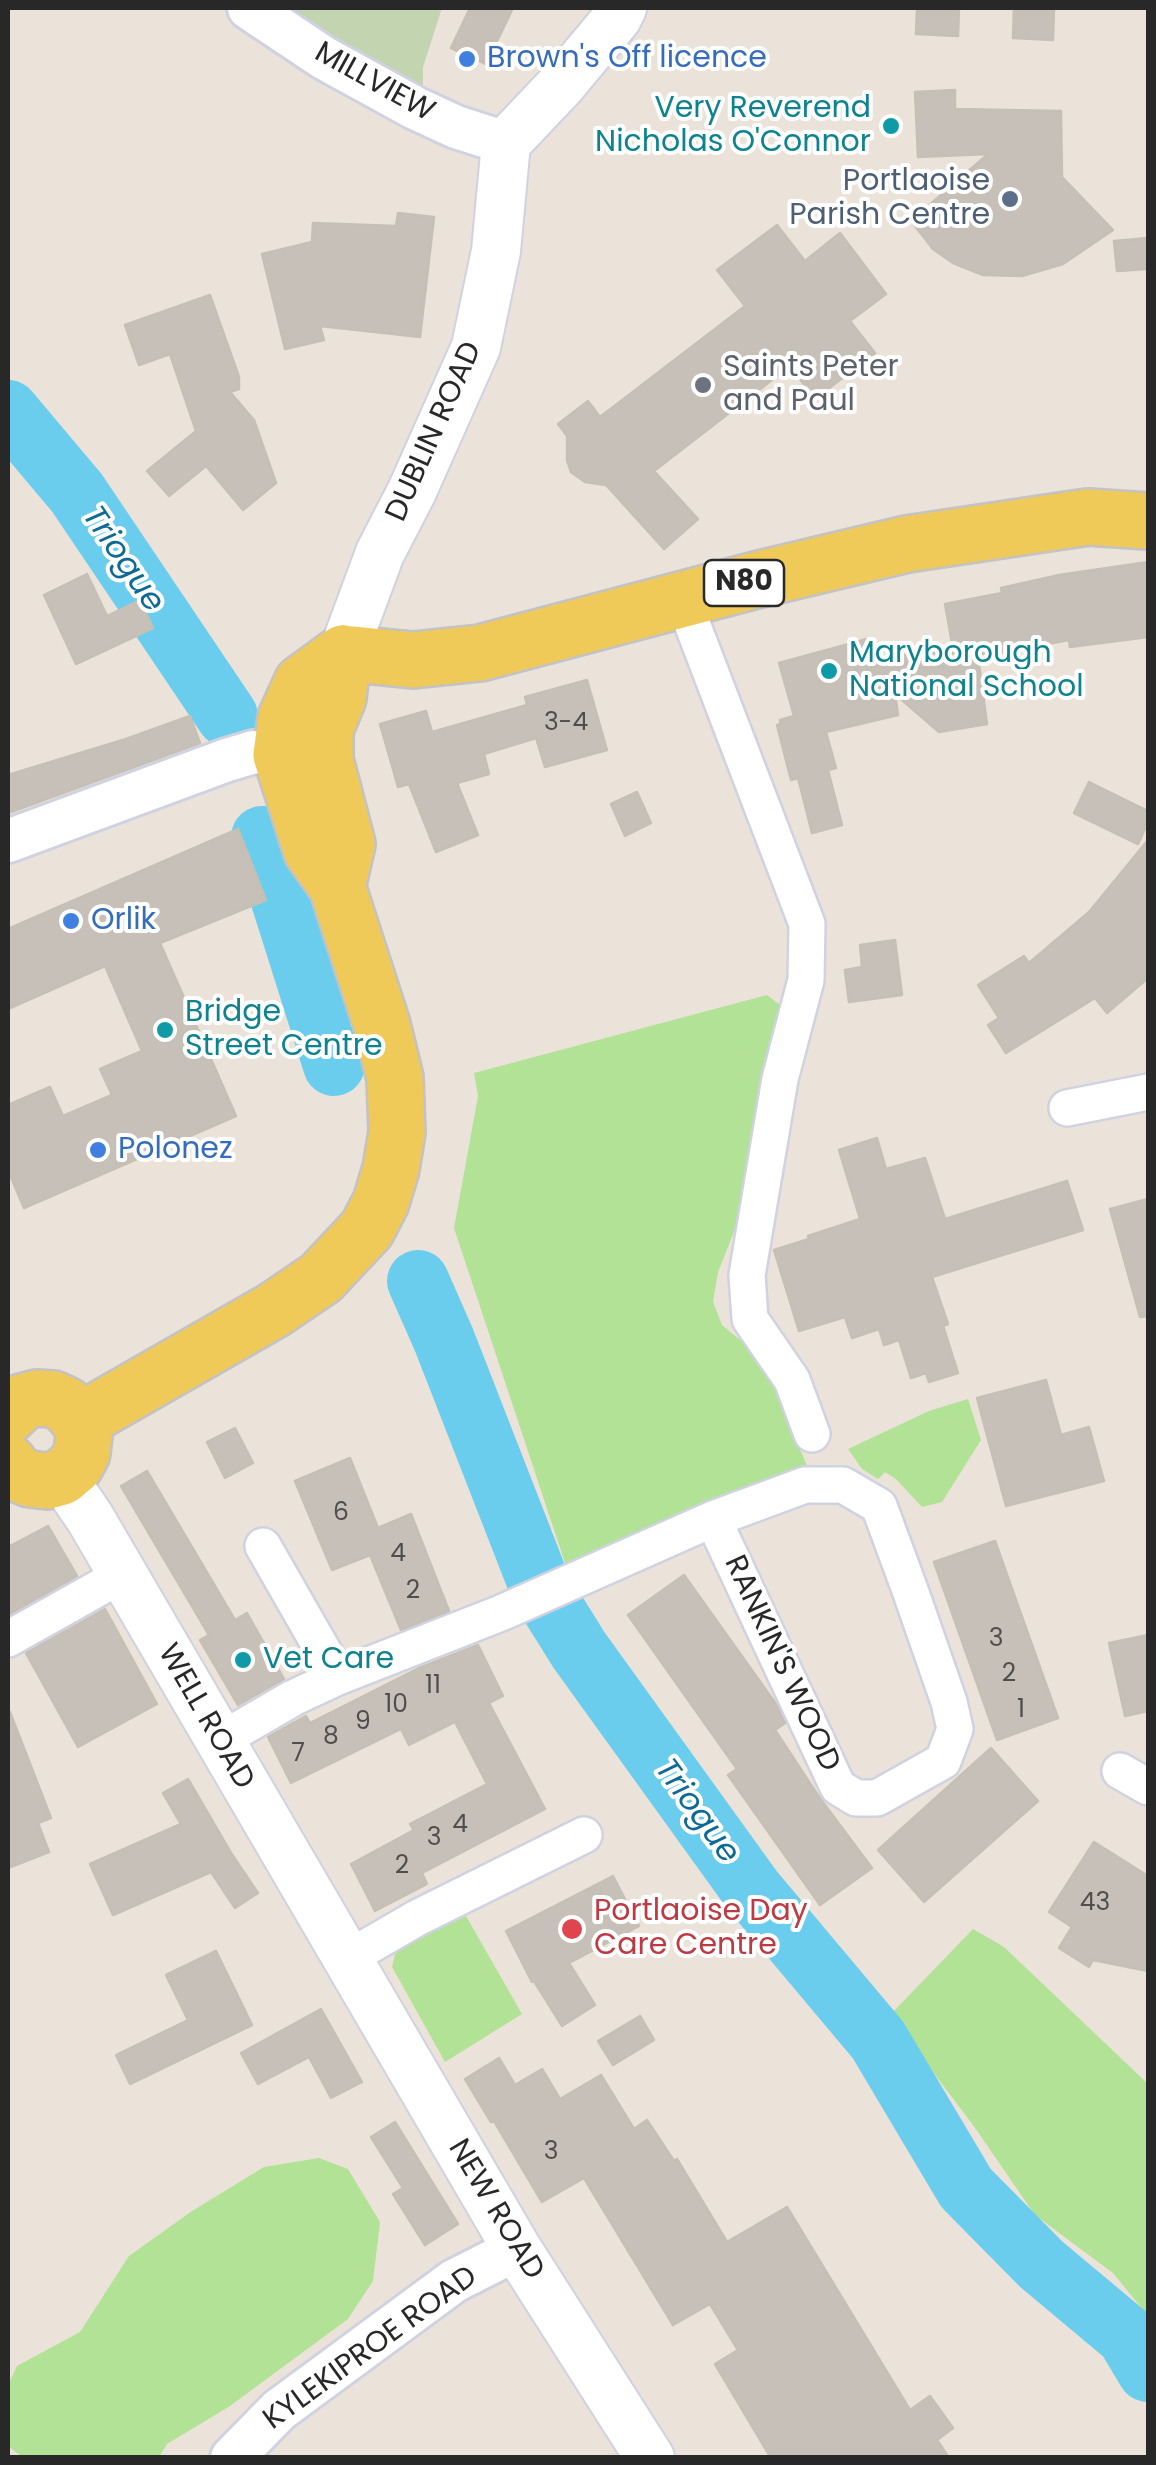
<!DOCTYPE html>
<html>
<head>
<meta charset="utf-8">
<style>
  body { margin:0 }
  #map { position:relative; width:1156px; height:2465px; overflow:hidden; background:#ebe3d9; font-family:Poppins,sans-serif }
  canvas { display:block }
  .frame { position:absolute; inset:0; border:10px solid #282828; pointer-events:none }
</style>
</head>
<body>
<div id="map">
<canvas width="1156" height="2465"></canvas>
<div class="frame"></div>
</div>
<script>
const ctx = document.querySelector('canvas').getContext('2d');
ctx.lineJoin = 'round';
function paint(path, color) { ctx.fillStyle = color; ctx.fill(path, 'evenodd'); }
const poly = rows => new Path2D(rows.map(r => 'M' + r).join(''));
function strokePath(path, color, width, dash) { ctx.strokeStyle = color; ctx.lineWidth = width; ctx.lineCap = dash ? 'butt' : 'round'; ctx.setLineDash(dash || []); ctx.stroke(path); }
function write(font, color, halo, rows, align = 'center') {
  ctx.font = font + ' Poppins,sans-serif'; ctx.lineWidth = 8; ctx.setLineDash([]); ctx.textBaseline = 'middle'; ctx.strokeStyle = halo; ctx.fillStyle = color; for (const [text, x, y, turn = 0] of rows) {
    ctx.save(); ctx.translate(x, y); ctx.rotate((+turn || 0) * Math.PI / 180); ctx.textAlign = isNaN(turn) ? turn : align; if (halo) ctx.strokeText(text, 0, 0); ctx.fillText(text, 0, 0); ctx.restore();
  }
}
const green = poly([
  [767,995,780,1005,734,1232,718,1272,713,1302,722,1325,762,1358,807,1466,567,1569,454,1228,478,1096,474,1073],
  [968,1399,981,1440,942,1502,922,1507,896,1479,885,1472,878,1479,862,1469,848,1449,929,1411],
  [466,1916,522,2014,445,2062,392,1967,395,1954,404,1946],
  [973,1929,1004,1947,1148,2084,1148,2316,1113,2273,1035,2215,973,2125,890,2015],
  [319,2158,348,2169,380,2222,373,2281,348,2319,230,2406,167,2444,159,2457,22,2457,8,2446,8,2385,17,2366,80,2332,129,2256,192,2211,264,2167]
]);
const cemetery = poly([
  [273,8,442,8,423,67,423,94]
]);
const river = poly([
  [8,411,77,493,227,716],
  [262,837,334,1065],
  [418,1281,444,1340,541,1589,579,1650,752,1890,878,2040,966,2188,1041,2264,1127,2336,1148,2371]
]);
const building = poly([
  [470,8,513,8,486,64,451,48,470,8],
  [917,8,959,8,958,36,916,34,917,8],
  [1014,8,1054,8,1053,40,1013,38,1014,8],
  [955,90,955,109,1061,111,1062,177,1113,230,1063,264,1022,276,983,275,953,263,933,249,911,221,988,154,918,157,915,92,955,90],
  [398,213,434,217,420,337,320,326,324,340,285,349,262,254,312,242,313,223,396,226,398,213],
  [777,225,805,261,840,233,886,294,850,321,875,353,815,399,790,366,654,471,698,519,664,549,606,485,585,482,571,472,567,460,567,436,558,424,588,401,600,417,745,306,717,270,777,225],
  [1148,238,1148,269,1117,271,1114,241,1148,238],
  [210,295,239,377,239,389,230,392,254,420,276,483,243,510,206,466,169,496,147,471,196,431,170,354,139,365,125,325,210,295],
  [1148,562,1148,637,1070,647,1069,640,978,657,987,724,939,732,895,694,898,715,826,732,836,768,828,770,842,825,812,833,798,778,791,780,777,725,781,723,780,720,794,716,779,663,867,639,873,659,953,649,945,604,1002,593,1001,588,1059,575,1148,562],
  [87,574,107,616,140,600,153,628,76,664,44,595,87,574],
  [587,680,607,750,545,767,536,738,484,754,489,774,457,783,478,835,436,852,409,784,398,787,380,724,426,711,432,732,527,705,525,697,587,680],
  [190,716,200,743,8,813,8,775,126,739,190,716],
  [1089,782,1148,811,1148,822,1138,844,1074,813,1089,782],
  [637,792,651,823,625,836,611,804,637,792],
  [238,829,266,900,160,943,236,1116,24,1208,8,1170,8,1105,50,1087,63,1116,112,1095,100,1069,142,1051,105,966,8,1009,8,929,238,829],
  [1148,840,1148,978,1107,1013,1095,998,1006,1053,988,1025,999,1018,978,985,1024,956,1029,963,1089,912,1148,840],
  [895,940,902,995,849,1002,845,970,862,967,860,945,895,940],
  [877,1138,886,1169,925,1158,945,1219,1067,1181,1083,1230,932,1277,948,1324,943,1326,958,1373,929,1382,926,1373,911,1378,899,1340,884,1345,879,1329,852,1338,845,1317,799,1331,774,1250,809,1239,808,1236,860,1219,839,1150,877,1138],
  [1148,1199,1148,1316,1140,1317,1110,1209,1148,1199],
  [1046,1380,1061,1435,1089,1427,1104,1481,1006,1506,977,1398,1046,1380],
  [235,1428,253,1463,225,1478,207,1442,235,1428],
  [350,1458,378,1528,411,1514,449,1611,401,1630,370,1555,332,1570,295,1481,350,1458],
  [147,1471,235,1620,247,1613,284,1679,238,1705,200,1640,209,1635,121,1486,147,1471],
  [48,1526,77,1576,8,1615,8,1547,48,1526],
  [995,1541,1058,1718,997,1740,934,1562,995,1541],
  [684,1575,776,1704,785,1723,775,1730,819,1797,872,1868,820,1905,728,1775,737,1769,628,1615,684,1575],
  [105,1609,157,1704,78,1747,26,1653,105,1609],
  [1148,1635,1148,1711,1125,1716,1109,1643,1148,1635],
  [478,1645,503,1696,489,1703,545,1809,422,1873,427,1884,375,1911,351,1864,414,1830,410,1824,487,1784,455,1722,409,1745,401,1729,291,1783,268,1737,306,1716,310,1723,417,1669,478,1645],
  [8,1712,10,1712,51,1818,38,1823,49,1852,8,1868,8,1712],
  [991,1748,1038,1801,924,1902,878,1850,991,1748],
  [188,1779,231,1853,258,1893,235,1908,211,1872,113,1915,90,1864,181,1824,163,1793,188,1779],
  [1094,1842,1148,1876,1148,1971,1093,1960,1089,1967,1059,1948,1072,1927,1049,1912,1094,1842],
  [613,1876,639,1926,569,1963,595,2005,562,2026,534,1981,532,1982,506,1931,613,1876],
  [216,1951,252,2025,130,2084,116,2055,188,2020,166,1975,216,1951],
  [321,2009,362,2082,331,2098,309,2057,258,2084,241,2053,321,2009],
  [640,2016,654,2040,613,2065,598,2041,640,2016],
  [499,2058,515,2085,542,2069,560,2099,601,2075,634,2129,647,2120,674,2161,677,2159,727,2242,787,2207,910,2410,930,2396,953,2428,937,2440,949,2458,771,2458,715,2364,738,2350,710,2304,673,2325,584,2178,542,2202,494,2121,491,2122,465,2079,499,2058],
  [395,2122,458,2224,425,2245,393,2194,403,2188,371,2137,395,2122]
]);
const minor = poly([
  [683,600,807,924,806,980,780,1079,747,1275,750,1319,792,1380,812,1434],
  [1067,1108,1148,1092],
  [263,1546,338,1677],
  [8,1639,122,1575],
  [219,1741,293,1698,338,1677,501,1613,713,1519,805,1485,843,1485,879,1506,910,1590,949,1702,955,1729,943,1761,877,1798,856,1798,838,1787,713,1519],
  [1120,1771,1148,1787],
  [348,1958,417,1918,584,1835]
]);
const tertiary = poly([
  [249,8,324,58,415,108,456,127,506,143],
  [8,841,227,760,254,752,281,755],
  [232,2458,279,2410,454,2281,517,2249]
]);
const secondary = poly([
  [343,653,380,553,412,491,476,347,496,251,506,143,562,84,617,18,622,8],
  [62,1477,90,1518,517,2249,650,2458]
]);
const primary = poly([
  [343,653,413,660,480,653,756,580,907,544,1088,517,1148,521],
  [338,883,347,844,325,760,325,729,338,698,343,653],
  [8,1416,22,1402,37,1398,53,1399,66,1405,80,1421,84,1435,82,1453,75,1466,62,1477,48,1481,30,1479,16,1473,8,1462],
  [80,1421,274,1310,321,1278,367,1229,381,1202,391,1169,397,1132,395,1078,382,1025,337,886,312,851,281,755,286,718,302,683,343,653]
]);
const markers = [
  [467,59,10,"#3f7fe0"],
  [891,126,10,"#0f9aa8"],
  [1010,199,10,"#5c6f8a"],
  [703,385,10,"#6b7280"],
  [829,671,10,"#0f9aa8"],
  [71,921,10,"#3f7fe0"],
  [165,1030,10,"#0f9aa8"],
  [98,1150,10,"#3f7fe0"],
  [243,1660,10,"#0f9aa8"],
  [572,1929,12,"#e0444e"]
];
const numberNames = [
  ["3-4",566,724],
  ["6",341,1514],
  ["4",398,1555],
  ["2",413,1592],
  ["3",996,1640],
  ["2",1009,1675],
  ["11",433,1687],
  ["10",396,1706],
  ["1",1021,1711],
  ["9",363,1723],
  ["8",331,1738],
  ["7",298,1755],
  ["4",460,1826],
  ["3",434,1839],
  ["2",402,1867],
  ["43",1095,1904],
  ["3",551,2153]
];
const shields = [
  [744,583,80]
];
const shieldNames = [
  ["N80",744,583]
];
const shopNames = [
  ["Brown's Off licence",487,59],
  ["Orlik",91,921],
  ["Polonez",118,1150]
];
const streetNames = [
  ["MILLVIEW",374,83,29],
  ["DUBLIN ROAD",435,432,-66],
  ["RANKIN'S WOOD",781,1664,65],
  ["WELL ROAD",205,1717,60],
  ["NEW ROAD",495,2210,59],
  ["KYLEKIPROE ROAD",371,2349,-36]
];
const cultureNames = [
  ["Very Reverend",871,109,"right"],
  ["Nicholas O'Connor",871,143,"right"],
  ["Maryborough",849,654],
  ["National School",849,688],
  ["Bridge",185,1013],
  ["Street Centre",185,1047],
  ["Vet Care",263,1660]
];
const serviceNames = [
  ["Portlaoise",990,182],
  ["Parish Centre",990,216]
];
const worshipNames = [
  ["Saints Peter",723,368],
  ["and Paul",723,402]
];
const healthNames = [
  ["Portlaoise Day",594,1912],
  ["Care Centre",594,1946]
];
const waterNames = [
  ["Triogue",122,560,56],
  ["Triogue",696,1812,54]
];
paint(green, '#b1e295');
paint(cemetery, '#c3d4b0');
strokePath(river, '#6bcded', 62);
paint(building, '#c6c0b9');
strokePath(building, '#c6bfb3', 2.5);
strokePath(minor, '#cfd2e1', 40);
strokePath(tertiary, '#cfd2e1', 48);
strokePath(secondary, '#cfd2e1', 52);
strokePath(primary, '#c3c3c3', 60);
strokePath(minor, '#fff', 35);
strokePath(tertiary, '#fff', 42);
strokePath(secondary, '#fff', 48);
strokePath(primary, '#f0ca59', 55);
for (const [x, y, r, color] of markers) { const dot = new Path2D(); dot.arc(x, y, r, 0, 2 * Math.PI); ctx.fillStyle = color; ctx.fill(dot); strokePath(dot, '#fff', 4); }
write('25px', '#504e4c', null, numberNames);
for (const [x, y, w] of shields) { const box = new Path2D(); box.roundRect(x - w / 2, y - 23, w, 46, 8); ctx.fillStyle = '#fff'; ctx.fill(box); strokePath(box, '#282828', 2.5); }
write('bold 28px', '#282828', null, shieldNames);
write('30px', '#366cbe', '#fff', shopNames, 'left');
write('30px', '#282828', '#fff', streetNames);
write('30px', '#0d838f', '#fff', cultureNames, 'left');
write('30px', '#4e5e75', '#fff', serviceNames, 'right');
write('30px', '#5b616d', '#fff', worshipNames, 'left');
write('30px', '#be3a42', '#fff', healthNames, 'left');
write('italic 32px', '#0d6a96', '#fff', waterNames);
</script>
</body>
</html>
